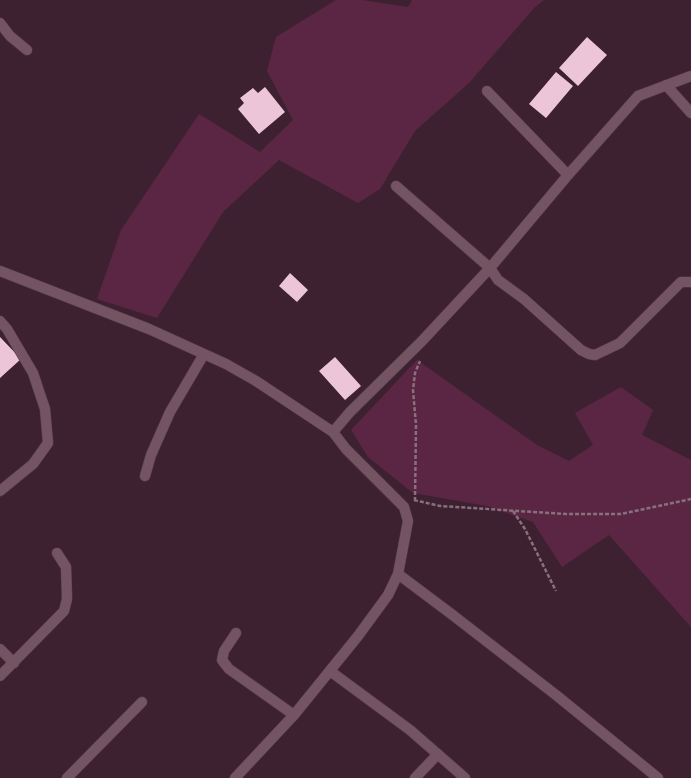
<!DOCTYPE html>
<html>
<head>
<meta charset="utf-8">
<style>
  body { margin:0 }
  canvas { display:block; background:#3d2130 }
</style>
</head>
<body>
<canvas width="691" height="778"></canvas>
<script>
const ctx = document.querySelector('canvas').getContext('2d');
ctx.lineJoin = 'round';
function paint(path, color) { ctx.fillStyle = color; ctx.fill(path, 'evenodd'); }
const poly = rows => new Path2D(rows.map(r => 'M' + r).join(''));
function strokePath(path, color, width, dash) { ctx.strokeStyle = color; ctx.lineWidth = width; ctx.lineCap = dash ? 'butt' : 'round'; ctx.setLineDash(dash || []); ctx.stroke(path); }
const green = poly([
  [336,0,362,0,408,7,412,0,544,0,535,7,469,83,415,131,380,189,358,203,279,160,223,212,157,318,97,299,121,230,199,114,260,152,293,120,267,71,276,37],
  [417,360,537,445,569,461,593,445,575,413,621,387,653,410,642,435,691,460,691,627,609,535,562,567,533,522,487,506,413,493,368,457,351,430]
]);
const building = poly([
  [587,37,607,55,578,86,559,68],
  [556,72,573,86,546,118,529,104],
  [265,87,285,112,259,134,238,109,244,103,240,98,253,88,258,93],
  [290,273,308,290,297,302,279,286],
  [0,337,21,359,0,378],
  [335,357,361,386,345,400,319,371]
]);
const path = poly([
  [414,500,440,506,566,514,621,514,691,499],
  [415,501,416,425,413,390,415,373,420,361],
  [513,511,525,529,556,591]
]);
const street = poly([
  [0,23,10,36,27,50],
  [666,85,691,113],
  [487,91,568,175],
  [396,186,490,268,498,280,524,299,581,350,589,354,595,355,620,343,681,282,691,282],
  [0,271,149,329,226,364,256,381,333,432,346,449,404,507,408,521,398,574,388,595,358,636,294,715,235,778],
  [0,321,7,329,33,373,45,409,48,443,33,464,0,491],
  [333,432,350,412,422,341,490,268,568,175,638,96,691,76],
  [145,476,151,455,170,412,204,354],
  [398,574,450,613,556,695,658,778],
  [236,633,224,651,222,660,229,669,294,715],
  [0,649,14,663],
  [330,671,410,730,465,778],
  [0,676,64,611,67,599,66,567,57,553],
  [67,778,142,702],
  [415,778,438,754]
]);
paint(green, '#5b2644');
paint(building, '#ecc6d8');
strokePath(street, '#58404d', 11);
strokePath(path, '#88707c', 2.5, [4, 2]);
strokePath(street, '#745363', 10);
</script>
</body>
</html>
